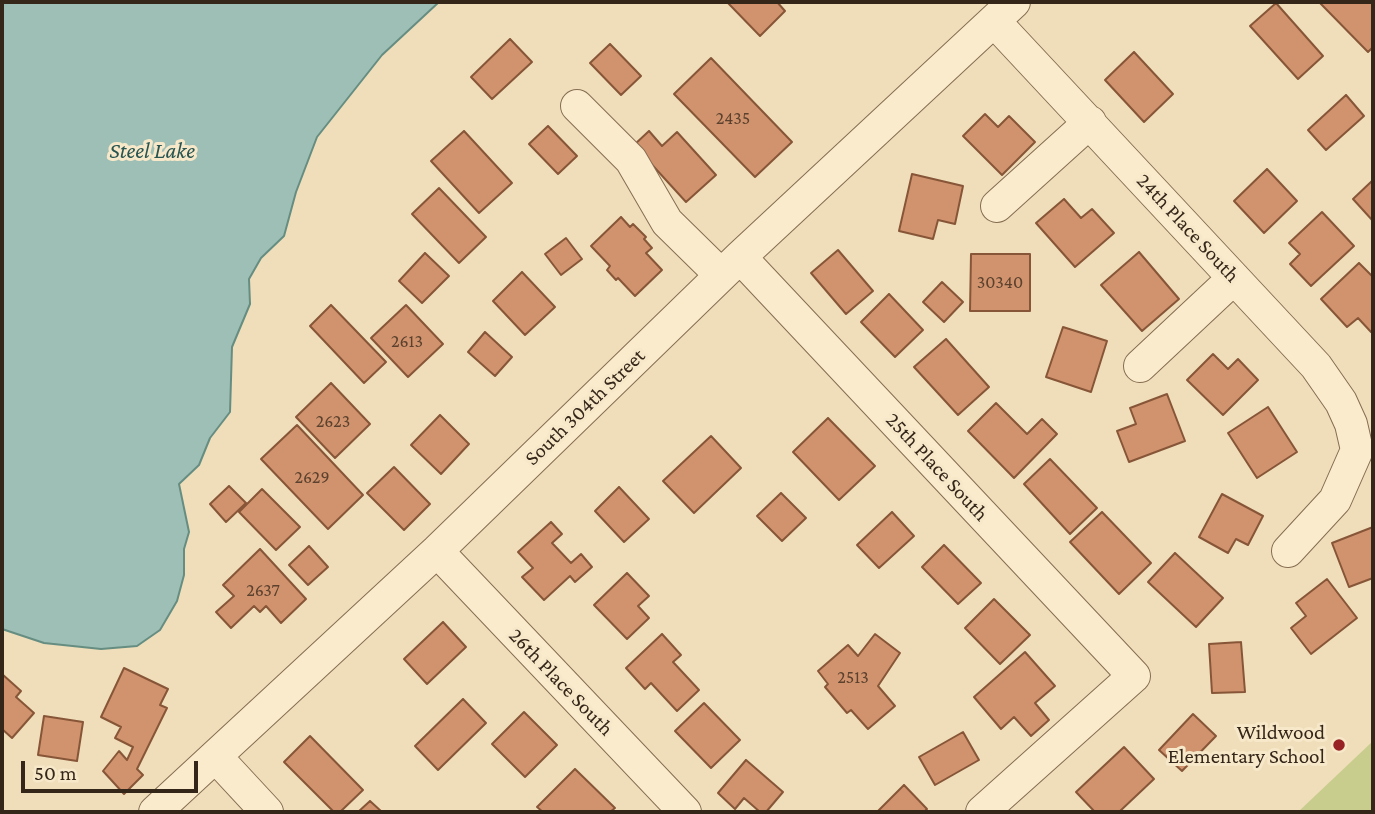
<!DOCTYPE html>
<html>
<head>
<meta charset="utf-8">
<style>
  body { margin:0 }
  #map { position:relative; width:1375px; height:814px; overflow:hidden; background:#efdeb9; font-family:"Crimson Pro",serif }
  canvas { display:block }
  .frame { position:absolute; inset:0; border:4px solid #342619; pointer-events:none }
  .scale { position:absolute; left:21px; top:761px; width:177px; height:32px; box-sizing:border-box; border:4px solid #342619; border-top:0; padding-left:9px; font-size:21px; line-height:24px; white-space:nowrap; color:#342619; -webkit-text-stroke:5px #f7e8c9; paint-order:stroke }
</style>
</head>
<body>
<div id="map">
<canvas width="1375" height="814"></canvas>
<div class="frame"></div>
<div class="scale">50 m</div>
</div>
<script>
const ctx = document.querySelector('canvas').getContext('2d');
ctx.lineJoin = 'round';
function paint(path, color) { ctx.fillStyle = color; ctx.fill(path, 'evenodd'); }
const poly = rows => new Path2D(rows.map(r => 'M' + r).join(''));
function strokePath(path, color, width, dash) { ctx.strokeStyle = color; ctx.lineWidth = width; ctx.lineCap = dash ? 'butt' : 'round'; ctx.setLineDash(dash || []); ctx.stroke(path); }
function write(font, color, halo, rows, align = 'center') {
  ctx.font = font + ' "Crimson Pro",serif'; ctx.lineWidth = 6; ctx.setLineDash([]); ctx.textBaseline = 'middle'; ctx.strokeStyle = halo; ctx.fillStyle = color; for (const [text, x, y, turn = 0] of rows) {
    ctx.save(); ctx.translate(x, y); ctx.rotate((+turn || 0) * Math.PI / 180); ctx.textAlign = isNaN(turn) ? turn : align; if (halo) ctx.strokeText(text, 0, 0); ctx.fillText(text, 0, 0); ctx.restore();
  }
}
const green = poly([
  [1373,741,1373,812,1298,812]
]);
const water = poly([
  [2,2,439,2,382,55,317,137,296,192,284,236,261,258,249,279,250,304,232,347,230,412,210,438,199,465,179,484,189,532,184,549,184,575,177,601,160,630,137,646,101,649,44,643,2,629,2,2]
]);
const building = poly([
  [727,2,777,2,785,11,760,36,727,2],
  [1319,2,1373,2,1373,47,1368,52,1319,2],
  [1276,3,1323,56,1298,79,1250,26,1276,3],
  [510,39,532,62,492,99,471,77,510,39],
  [610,44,641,76,621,95,590,63,610,44],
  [1134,52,1173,94,1144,122,1105,80,1134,52],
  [711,58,792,142,755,177,674,94,711,58],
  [1346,95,1364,116,1326,150,1308,130,1346,95],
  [985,114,998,127,1009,116,1035,142,1002,175,963,136,985,114],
  [548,126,577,156,558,174,529,144,548,126],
  [464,131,512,183,479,213,431,161,464,131],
  [649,131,662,146,677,132,716,175,686,202,634,145,649,131],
  [1267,169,1297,201,1264,233,1234,201,1267,169],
  [912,174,963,186,955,224,938,220,933,239,899,231,912,174],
  [1373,180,1373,221,1353,199,1373,180],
  [439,188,486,237,459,263,412,214,439,188],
  [1064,199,1081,218,1092,209,1114,233,1075,267,1036,223,1064,199],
  [1322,212,1354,246,1311,286,1290,264,1300,254,1289,243,1322,212],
  [621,217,630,227,633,224,646,237,644,239,652,248,646,253,662,270,635,296,618,278,616,280,607,270,610,266,591,246,621,217],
  [566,238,582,259,561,275,545,254,566,238],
  [838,250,873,291,846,314,811,273,838,250],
  [1139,252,1179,299,1142,331,1101,285,1139,252],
  [425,253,449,276,422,303,399,281,425,253],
  [971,254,1030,254,1030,311,970,311,971,254],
  [1359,263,1373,277,1373,330,1371,332,1358,318,1347,327,1321,299,1359,263],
  [522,272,555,307,525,335,493,301,522,272],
  [942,282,963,302,944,322,923,302,942,282],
  [889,294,923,330,895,357,861,322,889,294],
  [331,305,386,362,364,383,310,326,331,305],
  [406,305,443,344,408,377,371,338,406,305],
  [1063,327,1107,341,1091,392,1046,377,1063,327],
  [485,332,512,357,495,376,468,352,485,332],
  [946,339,989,387,958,415,914,367,946,339],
  [1213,354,1228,369,1238,359,1258,380,1223,415,1187,380,1213,354],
  [331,383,370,424,335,458,296,417,331,383],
  [1167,394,1185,441,1129,462,1117,431,1136,424,1130,408,1167,394],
  [996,403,1027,434,1042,419,1057,434,1014,478,968,431,996,403],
  [1268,407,1297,452,1257,478,1228,433,1268,407],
  [440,415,469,444,441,474,411,445,440,415],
  [828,418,875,466,839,500,793,452,828,418],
  [297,425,363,495,328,529,261,459,297,425],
  [711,436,741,468,694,513,663,481,711,436],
  [1050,459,1097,508,1070,534,1024,484,1050,459],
  [394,467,430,504,404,530,367,493,394,467],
  [229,486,246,503,226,522,210,504,229,486],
  [619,487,649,519,624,542,595,511,619,487],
  [262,489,300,527,276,550,239,512,262,489],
  [781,493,806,518,782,541,757,516,781,493],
  [1222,494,1263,516,1248,545,1236,539,1228,553,1199,537,1222,494],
  [892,512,914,536,879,568,857,545,892,512],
  [1102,512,1151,563,1119,594,1070,542,1102,512],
  [551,522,562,534,552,543,571,563,581,554,592,567,575,582,570,576,544,600,522,577,533,568,518,552,551,522],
  [1373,527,1373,578,1349,587,1332,543,1373,527],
  [944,545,981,583,958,604,922,567,944,545],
  [309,546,328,567,308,585,289,565,309,546],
  [260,549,306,599,281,623,266,606,260,612,254,606,231,628,216,612,234,596,223,585,260,549],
  [1175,553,1223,598,1196,627,1148,582,1175,553],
  [627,573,649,596,638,606,649,618,627,639,594,605,627,573],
  [1327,579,1357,618,1311,654,1291,628,1306,616,1296,603,1327,579],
  [994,599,1030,635,1000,664,965,628,994,599],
  [443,622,466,647,427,684,404,659,443,622],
  [662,634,681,655,673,662,699,690,677,711,651,683,645,689,626,668,662,634],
  [875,634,900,653,878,686,895,706,868,729,851,710,847,713,825,687,828,684,818,671,848,645,858,656,875,634],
  [1241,642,1245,692,1212,693,1209,644,1241,642],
  [1025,652,1055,686,1035,703,1049,720,1031,736,1014,717,1001,729,974,697,1025,652],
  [124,668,168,689,160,705,167,708,137,769,143,775,124,794,103,771,119,751,127,760,133,747,115,738,121,727,101,717,124,668],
  [2,674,21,691,16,697,34,713,12,738,2,729,2,674],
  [463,699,486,723,438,770,415,746,463,699],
  [704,703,740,740,711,768,675,731,704,703],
  [524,712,557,745,525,777,492,744,524,712],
  [1193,714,1216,736,1182,771,1159,750,1193,714],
  [44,716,83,722,77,761,38,755,44,716],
  [963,732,979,760,935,785,919,757,963,732],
  [310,736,363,790,340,812,334,812,284,762,310,736],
  [1124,747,1154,779,1119,812,1095,812,1076,792,1124,747],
  [746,760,783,792,766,812,760,812,744,798,735,809,718,793,746,760],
  [575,769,615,808,610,812,543,812,537,807,575,769],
  [904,785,927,809,924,812,877,812,904,785],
  [370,801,382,812,358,812,370,801]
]);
const minor = poly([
  [994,21,1316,366,1341,402,1351,424,1357,450,1335,500,1288,551],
  [577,106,631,160,667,222,721,275],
  [997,206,1090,122],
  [740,257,1134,676,982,812],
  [1140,366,1234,278],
  [437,551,685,812],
  [216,757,267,812],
  [155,812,437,551,740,257,1014,2]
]);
const markers = [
  [1339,745,7,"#982125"]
];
const numberNames = [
  ["2435",733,118],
  ["30340",1000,282],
  ["2613",407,341],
  ["2623",333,421],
  ["2629",312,477],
  ["2637",263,590],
  ["2513",853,677]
];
const streetNames = [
  ["24th Place South",1188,228,47],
  ["South 304th Street",585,407,-44],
  ["25th Place South",937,467,47],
  ["26th Place South",561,682,46]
];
const poiNames = [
  ["Wildwood",1325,733],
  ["Elementary School",1325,757]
];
const waterNames = [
  ["Steel Lake",152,151]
];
paint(green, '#c8cd8e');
paint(water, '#9ebfb5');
strokePath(water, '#668d82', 2);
paint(building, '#d0936d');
strokePath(building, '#875538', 2);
strokePath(minor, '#866d53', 34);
strokePath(minor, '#faebcc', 32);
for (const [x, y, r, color] of markers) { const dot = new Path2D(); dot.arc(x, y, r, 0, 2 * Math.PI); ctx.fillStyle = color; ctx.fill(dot); strokePath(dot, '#f7e8c9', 2.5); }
write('18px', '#5b412e', null, numberNames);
write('21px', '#342619', '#f7e8c9', streetNames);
write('21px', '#342619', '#f7e8c9', poiNames, 'right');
write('italic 23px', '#285551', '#f7e8c9', waterNames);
</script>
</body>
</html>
